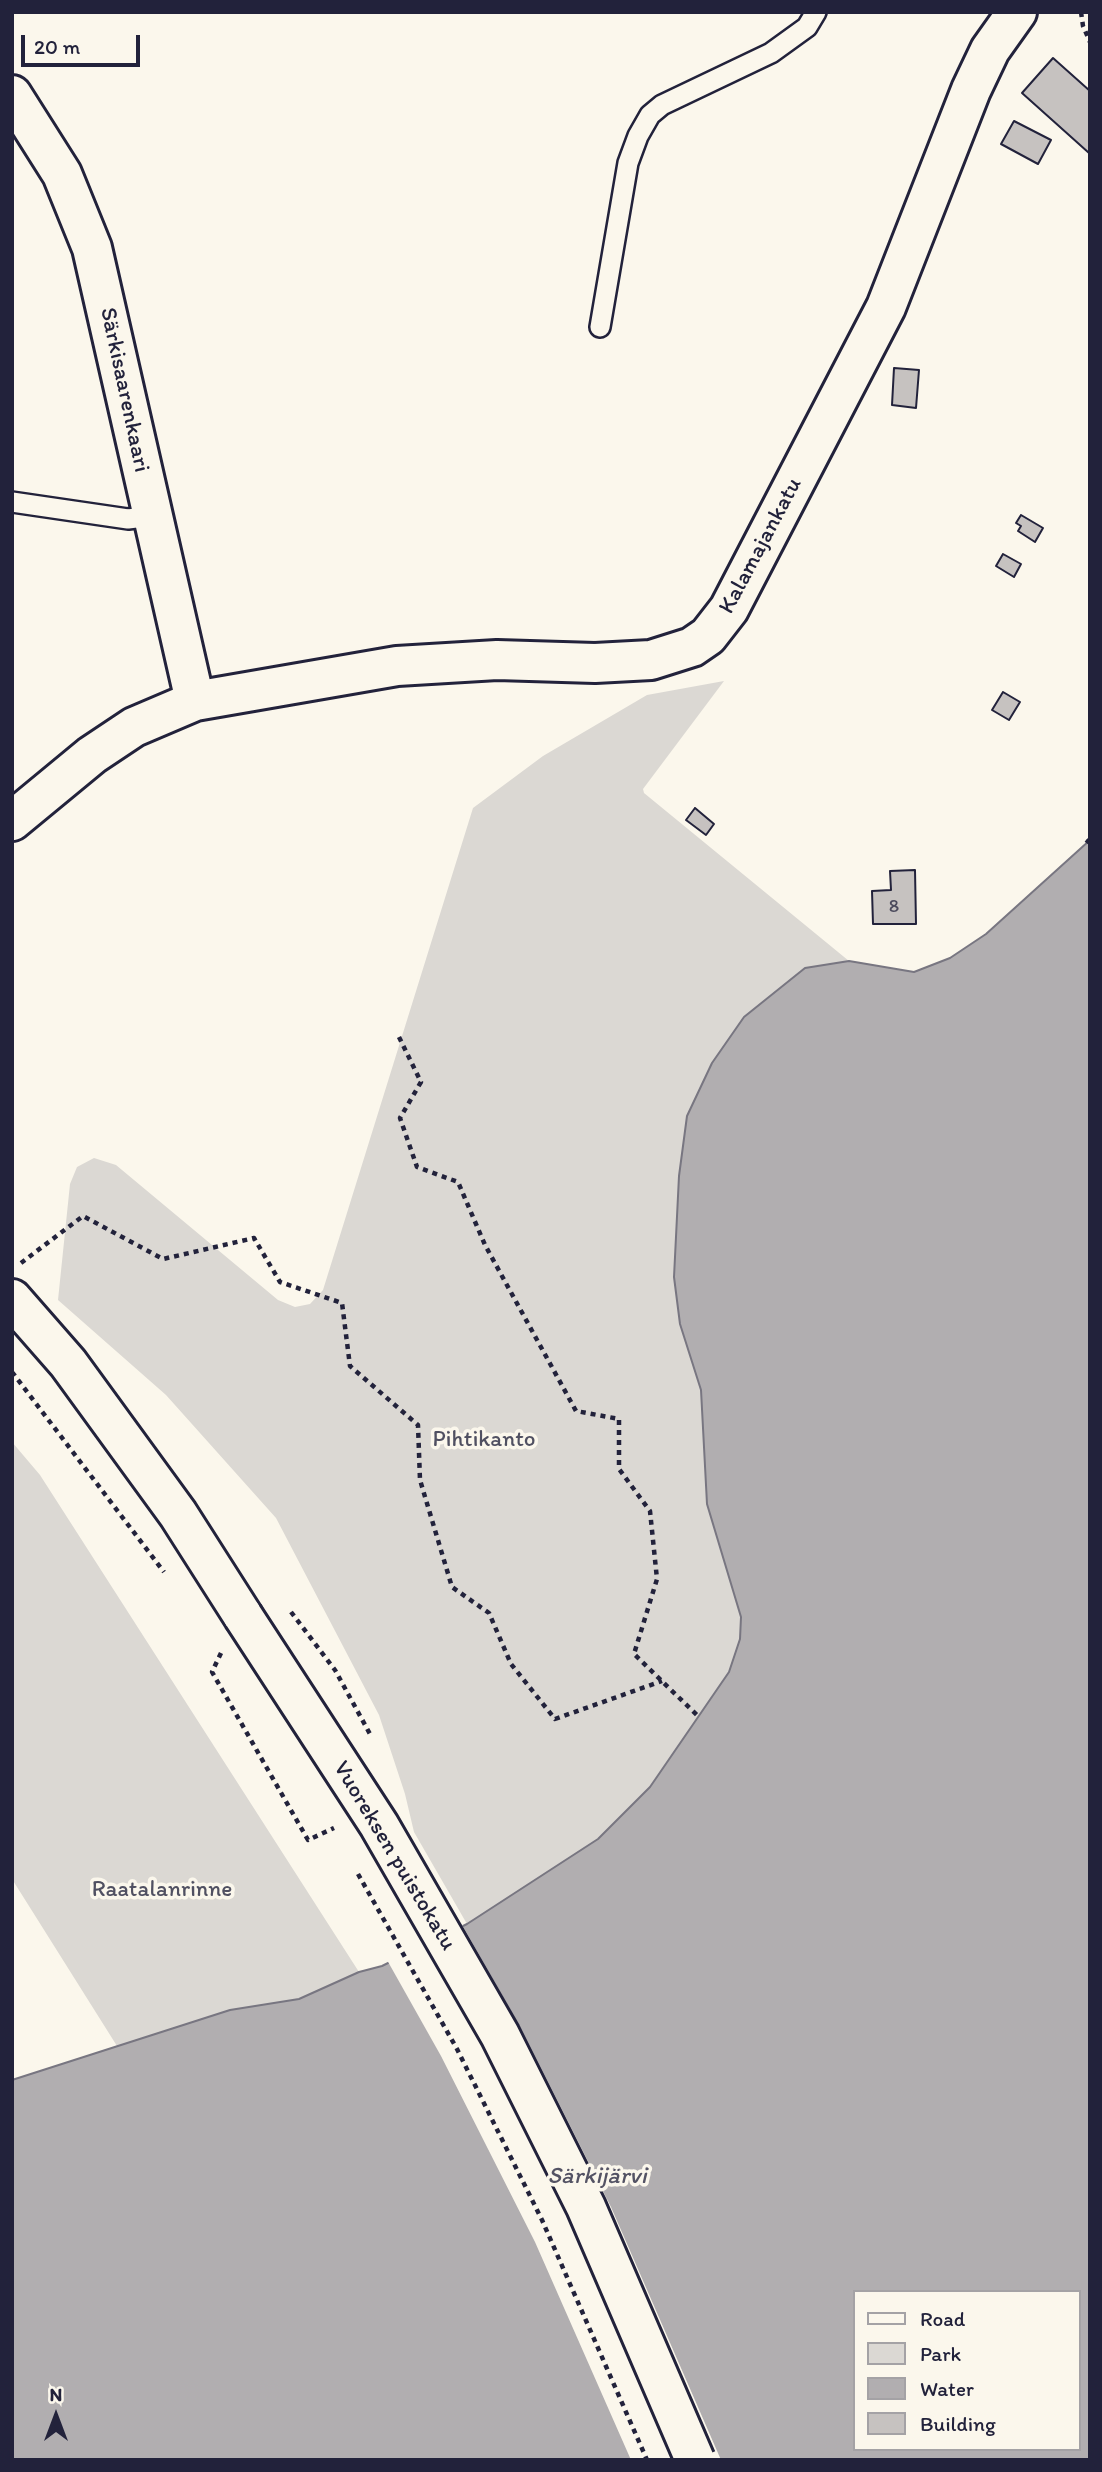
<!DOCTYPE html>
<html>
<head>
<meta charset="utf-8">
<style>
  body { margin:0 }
  #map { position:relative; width:1102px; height:2472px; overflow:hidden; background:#fbf7ec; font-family:Itim,sans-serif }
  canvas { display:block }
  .frame { position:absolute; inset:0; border:14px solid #22223b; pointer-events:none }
  .legend { position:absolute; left:853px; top:2290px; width:228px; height:161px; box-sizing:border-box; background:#fbf7ec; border:2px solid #a4a2a5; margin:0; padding:9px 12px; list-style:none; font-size:21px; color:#22223b }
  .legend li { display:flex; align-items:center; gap:14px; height:35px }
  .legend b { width:35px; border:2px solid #a4a2a5 }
  .north { position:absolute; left:21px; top:2381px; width:70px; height:70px; -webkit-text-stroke:5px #fbf7ec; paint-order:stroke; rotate:0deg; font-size:19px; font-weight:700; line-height:28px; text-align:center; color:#22223b }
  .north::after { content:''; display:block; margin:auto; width:24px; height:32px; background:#22223b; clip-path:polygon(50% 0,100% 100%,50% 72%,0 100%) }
  .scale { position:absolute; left:21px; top:35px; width:119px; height:32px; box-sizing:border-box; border:4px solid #22223b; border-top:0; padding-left:9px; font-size:21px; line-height:24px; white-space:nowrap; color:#22223b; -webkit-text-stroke:5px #fbf7ec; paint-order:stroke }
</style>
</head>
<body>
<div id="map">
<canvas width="1102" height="2472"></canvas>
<div class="frame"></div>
<ul class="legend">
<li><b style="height:9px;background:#fbf7ec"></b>Road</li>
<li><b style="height:19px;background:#dbd8d3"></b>Park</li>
<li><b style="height:19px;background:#b1aeb0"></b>Water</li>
<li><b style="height:19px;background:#c6c2c0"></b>Building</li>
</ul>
<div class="north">N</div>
<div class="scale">20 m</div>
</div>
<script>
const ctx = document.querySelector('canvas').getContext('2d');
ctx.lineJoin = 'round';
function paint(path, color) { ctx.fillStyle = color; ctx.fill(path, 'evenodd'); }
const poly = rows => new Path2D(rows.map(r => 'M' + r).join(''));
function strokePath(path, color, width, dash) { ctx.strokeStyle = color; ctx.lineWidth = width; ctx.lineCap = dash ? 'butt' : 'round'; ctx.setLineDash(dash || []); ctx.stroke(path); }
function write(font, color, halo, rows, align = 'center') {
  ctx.font = font + ' Itim,sans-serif'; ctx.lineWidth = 7; ctx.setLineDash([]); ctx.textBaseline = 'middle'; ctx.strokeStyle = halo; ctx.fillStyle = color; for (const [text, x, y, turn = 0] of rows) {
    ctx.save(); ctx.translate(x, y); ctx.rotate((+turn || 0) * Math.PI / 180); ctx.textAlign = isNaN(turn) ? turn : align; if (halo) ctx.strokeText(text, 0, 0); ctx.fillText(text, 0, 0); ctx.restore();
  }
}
const green = poly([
  [724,681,643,789,644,793,849,961,805,968,687,1116,679,1176,674,1277,680,1324,701,1390,707,1504,741,1617,740,1639,729,1672,650,1787,599,1839,467,1924,414,1832,405,1794,379,1715,276,1518,166,1395,58,1300,70,1184,77,1167,94,1158,116,1165,278,1300,295,1307,310,1304,323,1290,473,808,543,756,647,695],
  [12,1442,40,1475,359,1972,299,1999,230,2010,117,2046,12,1879]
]);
const water = poly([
  [1090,840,1090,2460,12,2460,12,2080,230,2010,299,1999,359,1972,382,1966,467,1924,598,1839,650,1787,729,1672,740,1639,741,1617,707,1504,701,1390,680,1324,674,1277,679,1176,687,1116,712,1063,744,1017,805,968,849,961,914,972,950,958,986,934,1090,840],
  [855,2292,1079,2292,1079,2449,855,2449,855,2292]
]);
const pier = poly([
  [461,1923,522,2030,611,2207,721,2460,631,2460,535,2242,441,2056,387,1960]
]);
const building = poly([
  [1053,58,1090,91,1089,153,1022,93,1053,58],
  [1014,121,1051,140,1038,164,1001,144,1014,121],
  [894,368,919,370,916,408,892,405,894,368],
  [1021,515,1043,528,1035,542,1018,531,1021,526,1016,523,1021,515],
  [1003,554,1021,564,1014,577,996,566,1003,554],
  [1003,692,1020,702,1009,720,992,710,1003,692],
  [695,808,714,824,706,835,686,820,695,808],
  [915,870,916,924,873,924,872,891,891,890,890,871,915,870]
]);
const path = poly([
  [1081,12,1083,26,1090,42],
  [1086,840,1090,843],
  [399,1037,421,1082,400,1118,417,1167,458,1182,485,1245,576,1411,619,1419,619,1469,650,1511,657,1579,634,1654,700,1718],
  [21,1263,83,1216,163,1259,254,1238,280,1282,342,1303,350,1366,418,1425,420,1480,452,1587,489,1613,511,1664,555,1719,662,1681],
  [12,1372,164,1572],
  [291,1612,335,1670,370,1734],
  [221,1653,212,1672,308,1840,334,1828]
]);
const service = poly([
  [600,327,628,163,638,136,650,115,662,105,771,53,807,27,816,12],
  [12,502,128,519,152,516]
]);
const minor = poly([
  [12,95,62,174,92,248,195,701],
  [12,821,92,755,134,727,195,701,397,666,497,660,595,663,651,660,692,647,708,636,729,609,886,307,971,90,990,50,1017,12]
]);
const secondary = poly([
  [12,1299,68,1363,178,1514,243,1616]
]);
const pathBridge = poly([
  [358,1874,457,2049,542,2220,647,2460]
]);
const secondaryBridge = poly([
  [243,1616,379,1825,500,2035,586,2207,695,2460]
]);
const numberNames = [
  ["8",894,907]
];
const streetNames = [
  ["Särkisaarenkaari",124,390,78],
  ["Kalamajankatu",761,546,-62],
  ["Vuoreksen puistokatu",394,1856,59]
];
const parkNames = [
  ["Pihtikanto",484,1440],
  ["Raatalanrinne",162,1890]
];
const waterNames = [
  ["Särkijärvi",597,2177]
];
paint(green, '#dbd8d3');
paint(water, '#b1aeb0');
strokePath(water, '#787681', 2);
paint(pier, '#fbf7ec');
paint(building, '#c6c2c0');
strokePath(building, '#22223b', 2);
strokePath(service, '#22223b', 24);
strokePath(minor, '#22223b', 44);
strokePath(secondary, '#22223b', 44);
strokePath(path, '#22223b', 4.5, [5, 5]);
strokePath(service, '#fbf7ec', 19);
strokePath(minor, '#fbf7ec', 38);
strokePath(secondary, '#fbf7ec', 38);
strokePath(secondaryBridge, '#22223b', 44, []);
strokePath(pathBridge, '#22223b', 4.5, [5, 5]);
strokePath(secondaryBridge, '#fbf7ec', 38);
write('19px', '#4b4a5c', null, numberNames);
write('23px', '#22223b', '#fbf7ec', streetNames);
write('23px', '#505061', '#fbf7ec', parkNames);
write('italic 24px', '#545364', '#fbf7ec', waterNames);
</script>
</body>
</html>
